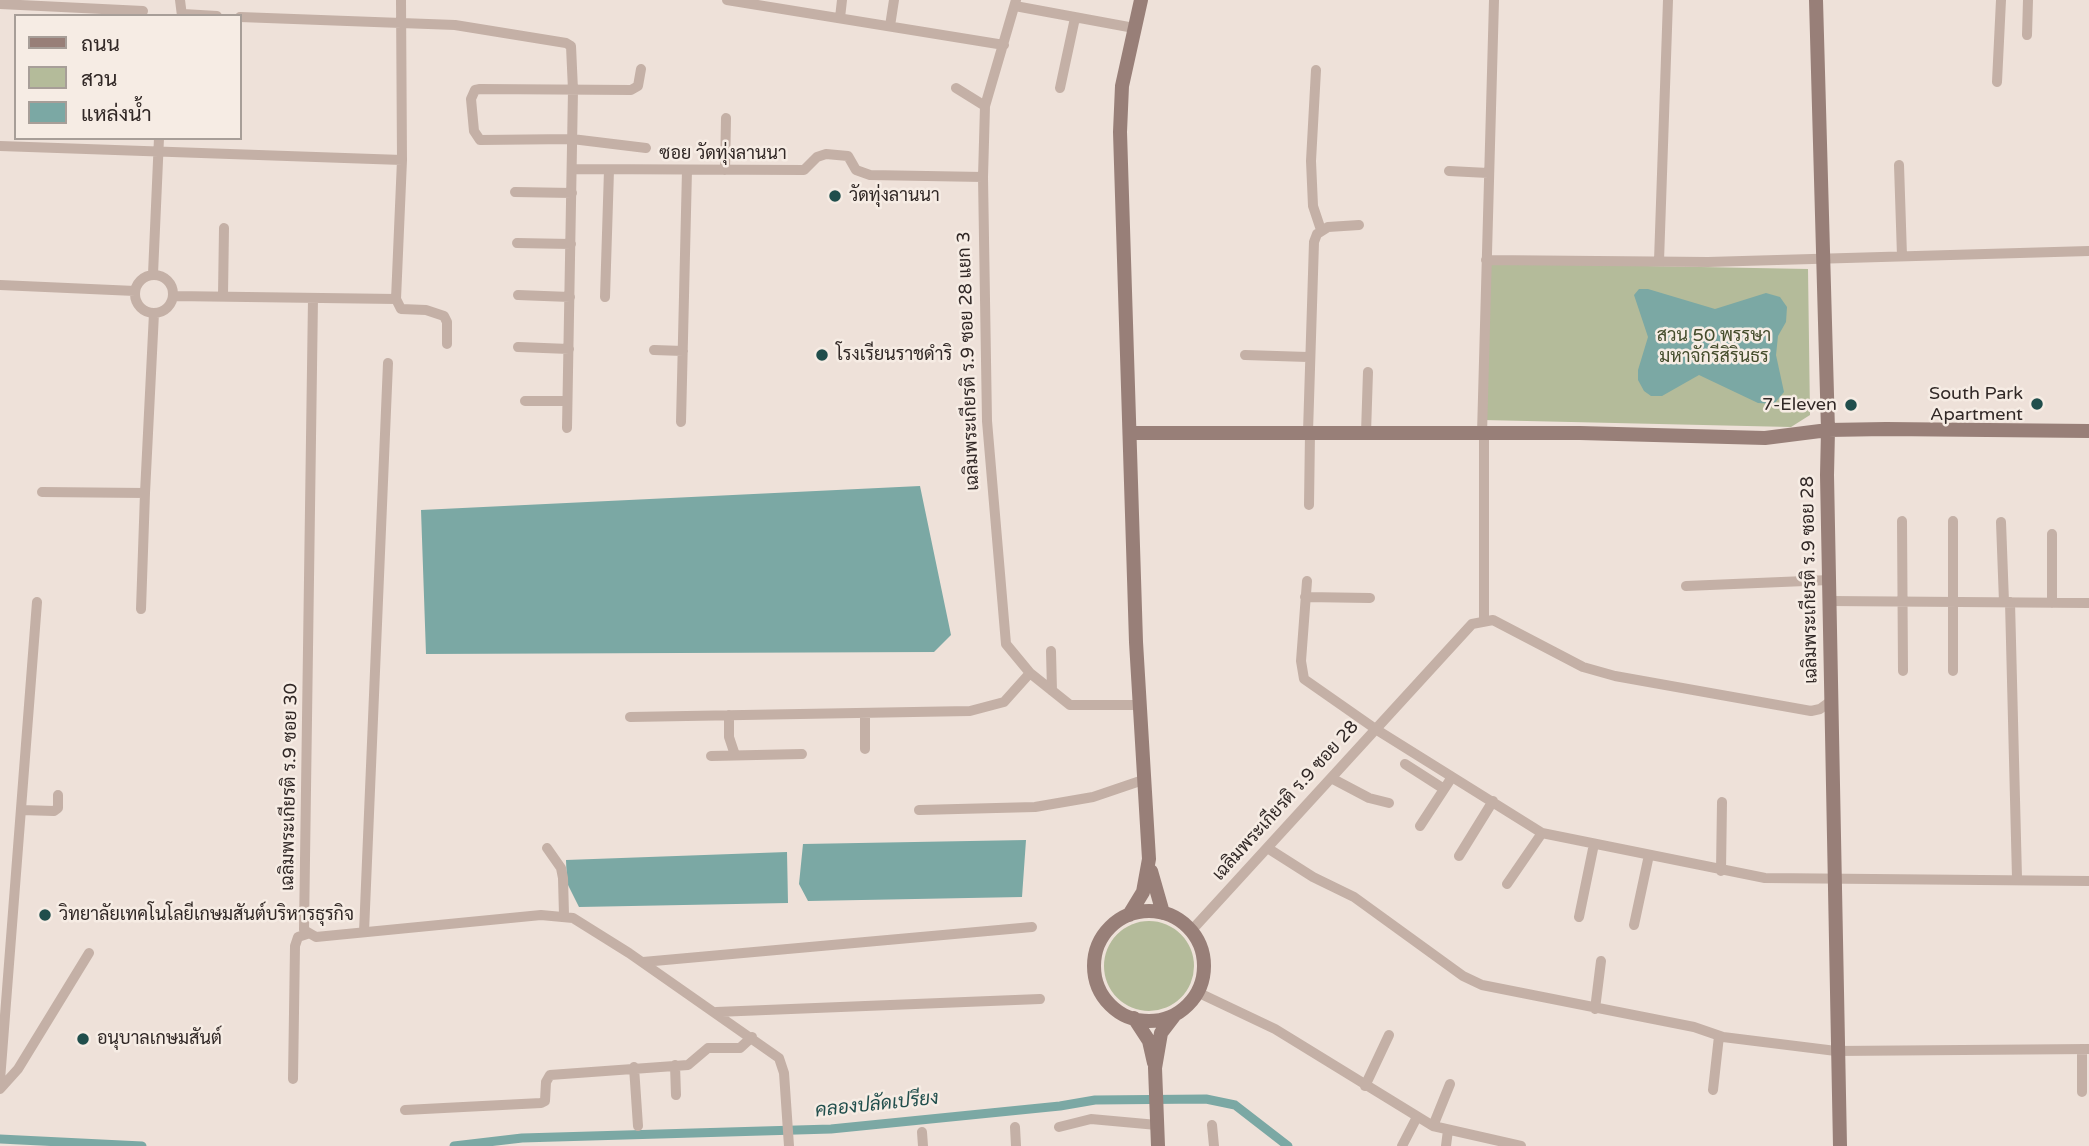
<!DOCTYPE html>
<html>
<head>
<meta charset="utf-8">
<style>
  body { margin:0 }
  #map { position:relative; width:2089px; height:1146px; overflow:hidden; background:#eee1d9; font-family:"Varela Round",Sarabun,sans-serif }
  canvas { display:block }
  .legend { position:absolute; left:14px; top:14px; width:228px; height:126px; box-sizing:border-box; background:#f6ece4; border:2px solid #a79e98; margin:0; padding:9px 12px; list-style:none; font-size:21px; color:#312826 }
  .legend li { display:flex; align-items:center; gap:14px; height:35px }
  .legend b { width:35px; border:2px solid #a79e98 }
</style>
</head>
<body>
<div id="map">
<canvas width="2089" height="1146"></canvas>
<ul class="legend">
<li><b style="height:9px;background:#987f78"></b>ถนน</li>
<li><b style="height:19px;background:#b4bb9a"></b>สวน</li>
<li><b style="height:19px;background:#7ba8a4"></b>แหล่งน้ำ</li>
</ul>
</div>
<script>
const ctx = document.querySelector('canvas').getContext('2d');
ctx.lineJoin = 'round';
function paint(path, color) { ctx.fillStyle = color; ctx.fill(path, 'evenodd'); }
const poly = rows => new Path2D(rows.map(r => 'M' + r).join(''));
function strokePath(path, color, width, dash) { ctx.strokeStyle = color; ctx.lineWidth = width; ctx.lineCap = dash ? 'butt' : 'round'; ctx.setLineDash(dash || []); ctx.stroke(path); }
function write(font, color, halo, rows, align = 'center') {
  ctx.font = font + ' "Varela Round",Sarabun,sans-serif'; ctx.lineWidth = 5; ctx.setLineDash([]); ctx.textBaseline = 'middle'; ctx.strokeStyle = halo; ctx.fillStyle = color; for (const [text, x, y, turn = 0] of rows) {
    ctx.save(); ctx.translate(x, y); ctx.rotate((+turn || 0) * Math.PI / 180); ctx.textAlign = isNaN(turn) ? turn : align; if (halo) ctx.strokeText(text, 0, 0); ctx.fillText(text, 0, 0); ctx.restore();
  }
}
const green = poly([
  [1487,263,1808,269,1810,415,1791,427,1483,420],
  '1104 966a45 45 0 1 1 90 0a45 45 0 1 1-90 0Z'
]);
const water = poly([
  [1639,289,1648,289,1715,309,1766,293,1780,297,1787,307,1786,322,1778,336,1776,355,1784,392,1774,404,1758,403,1699,375,1662,396,1651,396,1644,391,1638,380,1638,370,1648,337,1634,295],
  [920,486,951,635,934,652,426,654,421,510],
  [1026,840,1022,897,808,901,799,884,803,844],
  [787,852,788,903,579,907,567,883,566,860]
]);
const canal = poly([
  [0,1139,142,1146],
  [454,1146,522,1138,831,1129,1060,1106,1095,1100,1206,1099,1235,1105,1288,1146]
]);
const street = poly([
  [180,0,182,16],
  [727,0,1004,45],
  [1016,0,985,106,983,177,987,421,1006,644,1030,673,1070,705,1139,705],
  [0,4,143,11],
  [1015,6,1134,28],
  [183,14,217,16],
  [240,17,455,25,566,43,571,46,573,90,567,428],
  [840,18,842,0],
  [890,26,894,0],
  [2027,35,2028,0],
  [641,69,638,86,631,90,480,89,475,90,471,99,474,131,480,140,572,139,646,148],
  [1316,70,1311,161,1313,206,1321,230],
  [1997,82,2001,0],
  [956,88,985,106],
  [1060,88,1075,18],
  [0,146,402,160],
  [1899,165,1902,256],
  [572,169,804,170,817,157,826,154,848,156,856,170,870,175,983,177],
  [725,170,726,118],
  [1449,171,1488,173],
  [515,192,572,193],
  [517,243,571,244],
  [1486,260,1708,262,2089,251],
  [1659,261,1668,0],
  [153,274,159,138],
  '135 294a19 19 0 1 1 38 0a19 19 0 1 1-38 0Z',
  [0,285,135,291],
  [223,295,224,228],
  [518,295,570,297],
  [173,296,396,299,402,160,401,0],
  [605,297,609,170],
  [313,298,304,930,316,937,541,915,573,918,629,953,779,1058,784,1073,789,1146],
  [396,299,401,309,426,310,444,316,447,322,447,344],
  [518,347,569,349],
  [654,350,683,351],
  [1245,355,1308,357],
  [525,401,567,401],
  [681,422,687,170],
  [1308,432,1314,242,1317,234,1328,227,1359,225],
  [1366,433,1368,372],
  [1482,434,1494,0],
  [42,492,145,493,154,313],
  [1309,505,1310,432],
  [1902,521,1903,671],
  [1953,521,1953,671],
  [2001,522,2004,602],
  [2052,534,2052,603],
  [1307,581,1301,661,1304,679,1377,730,1542,833,1765,878,2089,881],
  [1686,586,1829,580],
  [1305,597,1370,598],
  [1830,601,2089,603],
  [2010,602,2017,878],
  [141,609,145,493],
  [1484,620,1484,434],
  [1051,651,1052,691],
  [729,715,729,737,735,755],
  [630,717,970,711,1004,702,1030,673],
  [865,749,865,713],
  [711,756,802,754],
  [1405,764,1444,789],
  [1333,779,1369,798,1389,803],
  [21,810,54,811,58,808,58,795],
  [919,810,1035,807,1093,797,1146,779],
  [1420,826,1452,777],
  [547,848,561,868,563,878,564,915],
  [1269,849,1313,877,1354,897,1463,976,1482,985,1694,1027,1723,1037,1836,1051,2089,1049],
  [1459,856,1493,801],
  [1721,871,1722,802],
  [1507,884,1542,833],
  [1579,917,1594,844],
  [1634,925,1649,855],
  [1191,931,1472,624,1493,620,1583,667,1615,676,1811,711,1820,709,1831,701],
  [364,932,388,363],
  [643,962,1032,927],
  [1197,992,1275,1029,1433,1126,1521,1146],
  [1595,1009,1601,961],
  [716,1012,1040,999],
  [2082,1049,2082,1092],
  [675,1065,676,1095],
  [634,1067,638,1126],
  [293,1079,295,946,298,937,307,934],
  [0,1080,37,602],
  [1365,1086,1389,1035],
  [0,1089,18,1069,89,953],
  [1713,1090,1719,1036],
  [405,1110,541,1103,545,1101,546,1082,550,1075,688,1065,708,1048,740,1048,752,1037],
  [1212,1125,1214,1146],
  [1433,1126,1450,1084],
  [1015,1127,1016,1146],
  [1059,1127,1091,1119,1157,1125],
  [922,1132,923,1146],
  [1402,1146,1417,1117],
  [1446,1146,1448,1130]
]);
const secondary = poly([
  [1816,0,1828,430,1827,475,1840,1146],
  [1130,433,1580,433,1765,438,1828,430,1886,429,2089,431],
  [1151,871,1163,913],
  '1094 966a55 55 0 1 1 110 0a55 55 0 1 1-110 0Z',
  [1129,915,1143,892,1149,859,1136,642,1120,132,1122,86,1141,0],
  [1134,1018,1149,1041,1154,1063],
  [1158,1146,1155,1068,1161,1033,1174,1016]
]);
const markers = [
  [835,196,7,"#204e4c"],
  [822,355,7,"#204e4c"],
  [2037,404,7,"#204e4c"],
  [1851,405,7,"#204e4c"],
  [45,915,7,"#204e4c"],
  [83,1039,7,"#204e4c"]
];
const streetNames = [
  ["ซอย วัดทุ่งลานนา",723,154],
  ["เฉลิมพระเกียรติ ร.9 ซอย 28 แยก 3",969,361,-92],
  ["เฉลิมพระเกียรติ ร.9 ซอย 28",1810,580,-91],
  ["เฉลิมพระเกียรติ ร.9 ซอย 30",290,787,-89],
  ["เฉลิมพระเกียรติ ร.9 ซอย 28",1286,801,-48]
];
const poiNames = [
  ["วัดทุ่งลานนา",849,196],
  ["โรงเรียนราชดำริ",836,355],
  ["South Park",2023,394,"right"],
  ["Apartment",2023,415,"right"],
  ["7-Eleven",1837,405,"right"],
  ["วิทยาลัยเทคโนโลยีเกษมสันต์บริหารธุรกิจ",59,915],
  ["อนุบาลเกษมสันต์",97,1039]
];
const parkNames = [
  ["สวน 50 พรรษา",1714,336],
  ["มหาจักรีสิรินธร",1714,357]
];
const waterNames = [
  ["คลองปลัดเปรียง",877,1105,-6]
];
paint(green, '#b4bb9a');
paint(water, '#7ba8a4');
strokePath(canal, '#7ba8a4', 9);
strokePath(street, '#c4b0a6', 10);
strokePath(secondary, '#987f78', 14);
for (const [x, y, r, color] of markers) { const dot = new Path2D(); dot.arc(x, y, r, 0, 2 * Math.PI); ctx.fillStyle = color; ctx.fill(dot); strokePath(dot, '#f6ece4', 2.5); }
write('18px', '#312826', '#f6ece4', streetNames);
write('18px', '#312826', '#f6ece4', poiNames, 'left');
write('18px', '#454d2c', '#f6ece4', parkNames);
write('italic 19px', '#204e4c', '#f6ece4', waterNames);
</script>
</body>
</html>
